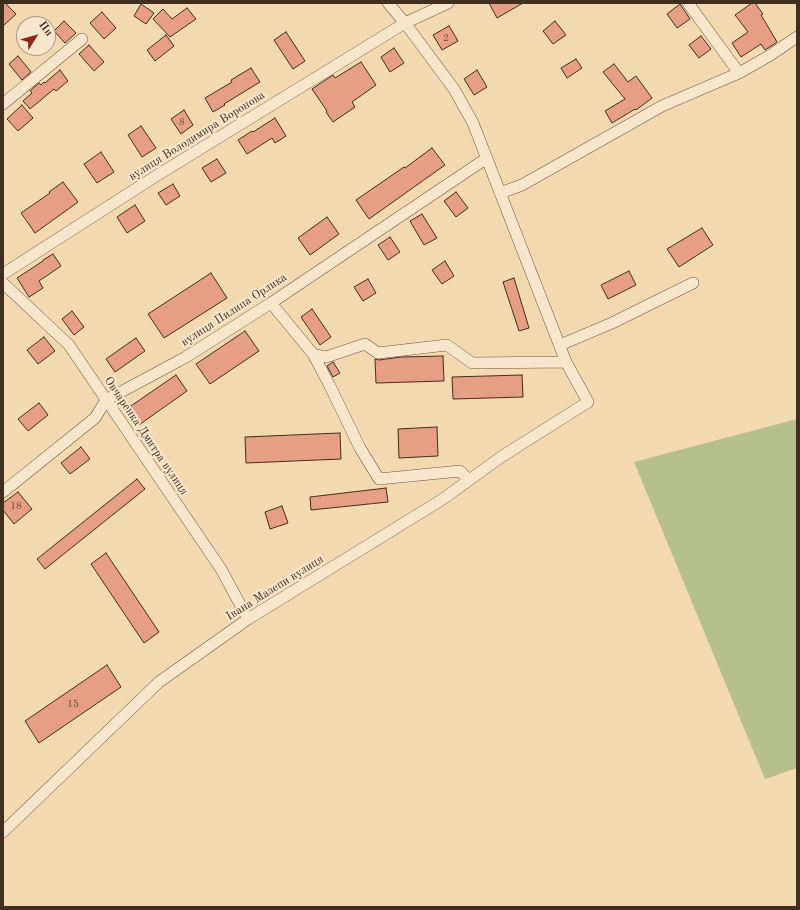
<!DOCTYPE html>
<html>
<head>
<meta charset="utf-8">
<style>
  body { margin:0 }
  #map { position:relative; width:800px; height:910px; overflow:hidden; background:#f2d9af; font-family:"Old Standard TT",serif }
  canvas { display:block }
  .frame { position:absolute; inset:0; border:4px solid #402e20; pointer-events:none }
  .north { position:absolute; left:16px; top:16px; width:40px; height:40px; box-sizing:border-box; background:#f7e6cb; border:1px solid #ae9c87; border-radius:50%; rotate:53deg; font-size:11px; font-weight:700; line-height:16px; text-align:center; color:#402e20 }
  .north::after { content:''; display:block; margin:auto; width:14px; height:18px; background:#8f2418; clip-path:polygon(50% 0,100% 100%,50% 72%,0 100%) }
</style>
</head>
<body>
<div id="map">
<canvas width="800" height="910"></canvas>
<div class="frame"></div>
<div class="north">Пн</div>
</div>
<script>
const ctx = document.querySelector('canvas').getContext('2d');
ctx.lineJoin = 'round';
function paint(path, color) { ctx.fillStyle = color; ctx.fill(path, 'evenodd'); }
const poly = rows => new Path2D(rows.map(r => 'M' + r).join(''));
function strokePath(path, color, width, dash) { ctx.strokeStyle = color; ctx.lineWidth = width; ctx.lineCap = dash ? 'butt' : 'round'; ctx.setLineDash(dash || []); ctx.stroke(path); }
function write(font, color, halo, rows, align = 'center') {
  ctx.font = font + ' "Old Standard TT",serif'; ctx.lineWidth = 4; ctx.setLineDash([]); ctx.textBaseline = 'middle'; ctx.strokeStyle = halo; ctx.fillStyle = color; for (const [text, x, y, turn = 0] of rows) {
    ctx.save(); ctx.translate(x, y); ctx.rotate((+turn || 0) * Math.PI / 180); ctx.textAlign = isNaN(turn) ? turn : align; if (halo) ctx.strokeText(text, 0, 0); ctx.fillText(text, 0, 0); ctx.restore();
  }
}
const green = poly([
  [797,419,797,768,765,779,634,462]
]);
const building = poly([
  [3,3,5,3,16,14,3,26,3,3],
  [489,3,523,3,497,18,489,3],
  [752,3,755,3,763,14,761,15,777,42,765,50,761,44,741,57,732,43,748,32,735,15,752,3],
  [141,4,154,13,146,24,134,16,141,4],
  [680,4,690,19,677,28,667,14,680,4],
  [187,8,196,19,170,37,153,19,163,9,172,19,187,8],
  [102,12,116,28,104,39,90,23,102,12],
  [64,21,76,33,65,43,54,31,64,21],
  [555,21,566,35,553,44,543,31,555,21],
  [449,26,458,41,442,50,433,35,449,26],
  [286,32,305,61,293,69,274,40,286,32],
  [166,35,174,46,155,61,147,50,166,35],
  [701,36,711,49,699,58,689,45,701,36],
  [89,45,104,62,94,71,79,54,89,45],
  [394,48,404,63,390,72,381,57,394,48],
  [18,56,31,72,22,80,9,64,18,56],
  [576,59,582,68,567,78,561,68,576,59],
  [361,62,376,85,352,102,355,107,333,122,326,112,327,111,312,89,333,75,335,78,361,62],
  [614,64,628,82,636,76,652,98,636,110,635,109,612,123,605,111,625,99,603,72,614,64],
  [251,68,260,82,224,104,225,105,213,112,205,98,232,82,231,80,251,68],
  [60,70,68,81,56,91,54,89,30,109,23,101,32,93,30,91,39,83,41,85,44,82,45,83,60,70],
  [477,70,487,87,474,95,464,79,477,70],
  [22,105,33,118,18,131,7,119,22,105],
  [184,110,193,125,181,134,171,119,184,110],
  [275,118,286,136,275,143,272,138,247,154,238,140,252,131,253,132,275,118],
  [141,126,156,148,142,157,128,135,141,126],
  [432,148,445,165,369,219,356,200,404,167,405,168,432,148],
  [101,152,114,172,97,183,84,164,101,152],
  [217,159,226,173,211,182,202,168,217,159],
  [63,182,78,202,35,233,21,213,50,193,49,192,63,182],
  [173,184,180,196,166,205,158,193,173,184],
  [456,192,468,208,456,217,444,201,456,192],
  [135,205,145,221,127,233,117,217,135,205],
  [422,214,437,238,424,245,410,221,422,214],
  [327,217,339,234,310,255,298,238,327,217],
  [702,228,713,245,679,267,667,249,702,228],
  [390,237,400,252,388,260,378,245,390,237],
  [53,254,61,266,39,281,43,288,29,297,17,278,43,261,43,260,53,254],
  [445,261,454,276,442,284,432,270,445,261],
  [629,271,636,285,608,299,601,285,629,271],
  [211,273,227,298,164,338,148,314,211,273],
  [514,278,529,328,519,331,503,282,514,278],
  [368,279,376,293,363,301,354,287,368,279],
  [312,309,331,337,320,345,301,317,312,309],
  [72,311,84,327,74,335,62,319,72,311],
  [245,331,259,351,210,384,196,364,245,331],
  [44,337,55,351,38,364,27,350,44,337],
  [136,338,145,351,115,372,106,359,136,338],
  [443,356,444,381,376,383,375,359,379,360,401,357,443,356],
  [333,362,340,373,333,377,327,366,333,362],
  [176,375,187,391,136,427,125,410,176,375],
  [522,375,523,397,453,399,452,377,522,375],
  [39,403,48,415,28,431,18,419,39,403],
  [437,427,438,456,399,458,398,429,437,427],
  [340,433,341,459,246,463,245,437,340,433],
  [81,447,90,459,70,474,61,463,81,447],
  [137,479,145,489,45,569,37,559,137,479],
  [386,488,388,502,311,510,310,497,386,488],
  [18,492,32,509,14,524,3,510,3,503,18,492],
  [282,506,288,523,270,529,265,512,282,506],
  [106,553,159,632,144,643,91,564,106,553],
  [107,665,121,687,39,743,25,721,107,665]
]);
const minor = poly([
  [688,3,739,73],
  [3,104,82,39],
  [500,193,522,185,662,106,739,73,769,56,797,37],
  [3,274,156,176,405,23,448,3],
  [3,283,69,345,221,569,248,619],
  [271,303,313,354,326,357,365,344,378,353,447,345,472,363,566,362],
  [560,345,612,323,693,283],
  [313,354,330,386,360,448,379,479,460,471,469,480],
  [3,492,95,418,106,400,186,357,271,303,487,158],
  [3,832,159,682,248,619,443,499,501,457,588,402,566,362,473,123,454,89,405,23,388,3]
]);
const numberNames = [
  ["2",446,38],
  ["8",182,122],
  ["18",16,506],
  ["15",73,704]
];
const streetNames = [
  ["вулиця Володимира Воронова",197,136,-32],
  ["вулиця Пилипа Орлика",234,310,-33],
  ["Овчаренка Дмитра вулиця",146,436,56],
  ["Івана Мазепи вулиця",275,588,-32]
];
paint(green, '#b6c08e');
paint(building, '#e69f84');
strokePath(building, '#402e20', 1);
strokePath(minor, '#6c5944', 12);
strokePath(minor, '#f7e6cb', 11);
write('10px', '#6a4a39', null, numberNames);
write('12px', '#402e20', '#f7e6cb', streetNames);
</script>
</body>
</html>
